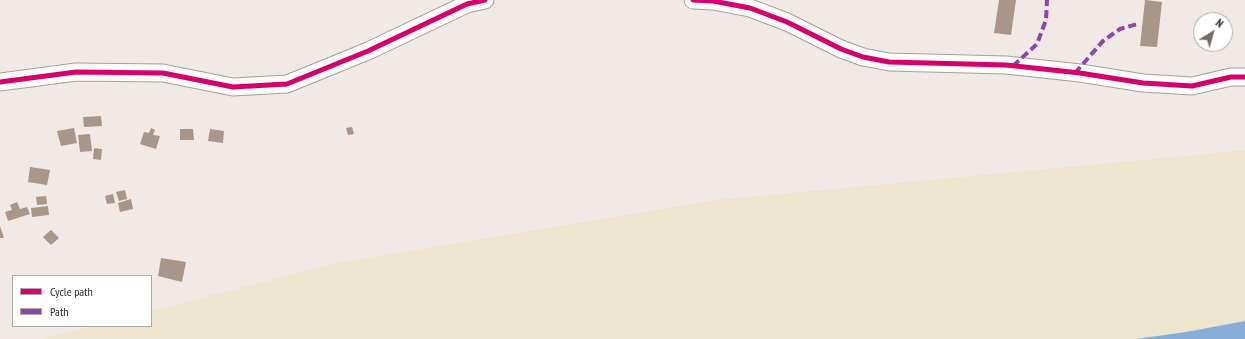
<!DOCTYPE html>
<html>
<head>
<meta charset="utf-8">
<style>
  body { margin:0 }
  #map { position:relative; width:1245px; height:339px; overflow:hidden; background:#f1e9e5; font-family:"PT Sans Narrow",sans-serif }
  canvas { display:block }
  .legend { position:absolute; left:12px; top:275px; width:140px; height:52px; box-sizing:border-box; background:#fff; border:1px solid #aba9a7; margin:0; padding:5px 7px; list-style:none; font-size:12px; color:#2c2724 }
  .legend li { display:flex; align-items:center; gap:8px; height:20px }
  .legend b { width:20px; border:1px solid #aba9a7 }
  .north { position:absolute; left:1193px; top:12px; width:40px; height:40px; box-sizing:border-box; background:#fff; border:1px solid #aba9a7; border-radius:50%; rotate:37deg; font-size:11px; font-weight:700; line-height:16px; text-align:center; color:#2c2724 }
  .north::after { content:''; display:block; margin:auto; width:14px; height:18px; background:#716b68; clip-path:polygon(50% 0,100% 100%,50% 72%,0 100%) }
</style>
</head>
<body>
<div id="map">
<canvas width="1245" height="339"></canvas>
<ul class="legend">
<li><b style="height:5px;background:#d6006c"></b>Cycle path</li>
<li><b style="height:5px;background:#8e44ad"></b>Path</li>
</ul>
<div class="north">N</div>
</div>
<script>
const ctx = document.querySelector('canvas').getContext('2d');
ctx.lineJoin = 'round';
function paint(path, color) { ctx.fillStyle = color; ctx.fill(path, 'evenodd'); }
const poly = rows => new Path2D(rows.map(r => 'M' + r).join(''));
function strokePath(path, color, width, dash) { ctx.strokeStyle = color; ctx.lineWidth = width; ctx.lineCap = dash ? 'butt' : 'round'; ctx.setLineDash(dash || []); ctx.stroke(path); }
const sand = poly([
  [1245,150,1245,321,1186,332,1136,339,43,339,94,326,151,326,151,311,341,262,716,200,1196,155]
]);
const water = poly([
  [1245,321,1245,339,1136,339,1186,332]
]);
const building = poly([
  [999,0,1016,0,1011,35,994,33],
  [1145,0,1162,2,1157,47,1140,46],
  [101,116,102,126,84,127,83,117],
  [352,127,354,134,348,135,346,128],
  [74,128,77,143,61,146,57,131],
  [151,128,155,130,153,135,160,136,156,149,140,144,144,132,149,133],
  [180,129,193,129,194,140,180,140],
  [210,129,224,131,223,143,208,141],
  [90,134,92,151,80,152,78,135],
  [94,148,102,149,101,160,93,159],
  [30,167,50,170,47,185,28,182],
  [125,190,127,199,119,201,116,192],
  [113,194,115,203,107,204,105,196],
  [46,196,47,204,37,205,36,197],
  [131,199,133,209,120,212,118,203],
  [17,202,20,209,27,207,30,214,8,221,5,212,12,210,10,205],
  [48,206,49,215,32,217,31,208],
  [0,226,4,238,0,238],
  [51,230,59,238,51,245,43,237],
  [161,258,186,262,182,282,158,276]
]);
const street = poly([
  [693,0,713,1,750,8,787,22,841,49,863,57,889,62,1006,65,1080,73,1143,83,1192,86,1231,77,1245,77],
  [0,82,76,72,163,73,233,87,287,84,368,51,467,4,485,0]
]);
const quiet = poly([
  [1013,66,1037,44,1046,20,1047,0],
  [1075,73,1103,41,1120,29,1137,24]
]);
const cycleway = poly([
  [693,0,713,1,750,8,787,22,841,49,863,57,889,62,1006,65,1080,73,1143,83,1192,86,1231,77,1245,77],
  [0,82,76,72,163,73,233,87,287,84,368,51,467,4,485,0]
]);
paint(sand, '#eee5ce');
paint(water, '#87add9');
paint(building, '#a8968b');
strokePath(street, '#a59f9c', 19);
strokePath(street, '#fdfcfb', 17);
strokePath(quiet, '#8e44ad', 4, [8, 4]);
strokePath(cycleway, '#d6006c', 5);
</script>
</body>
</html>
